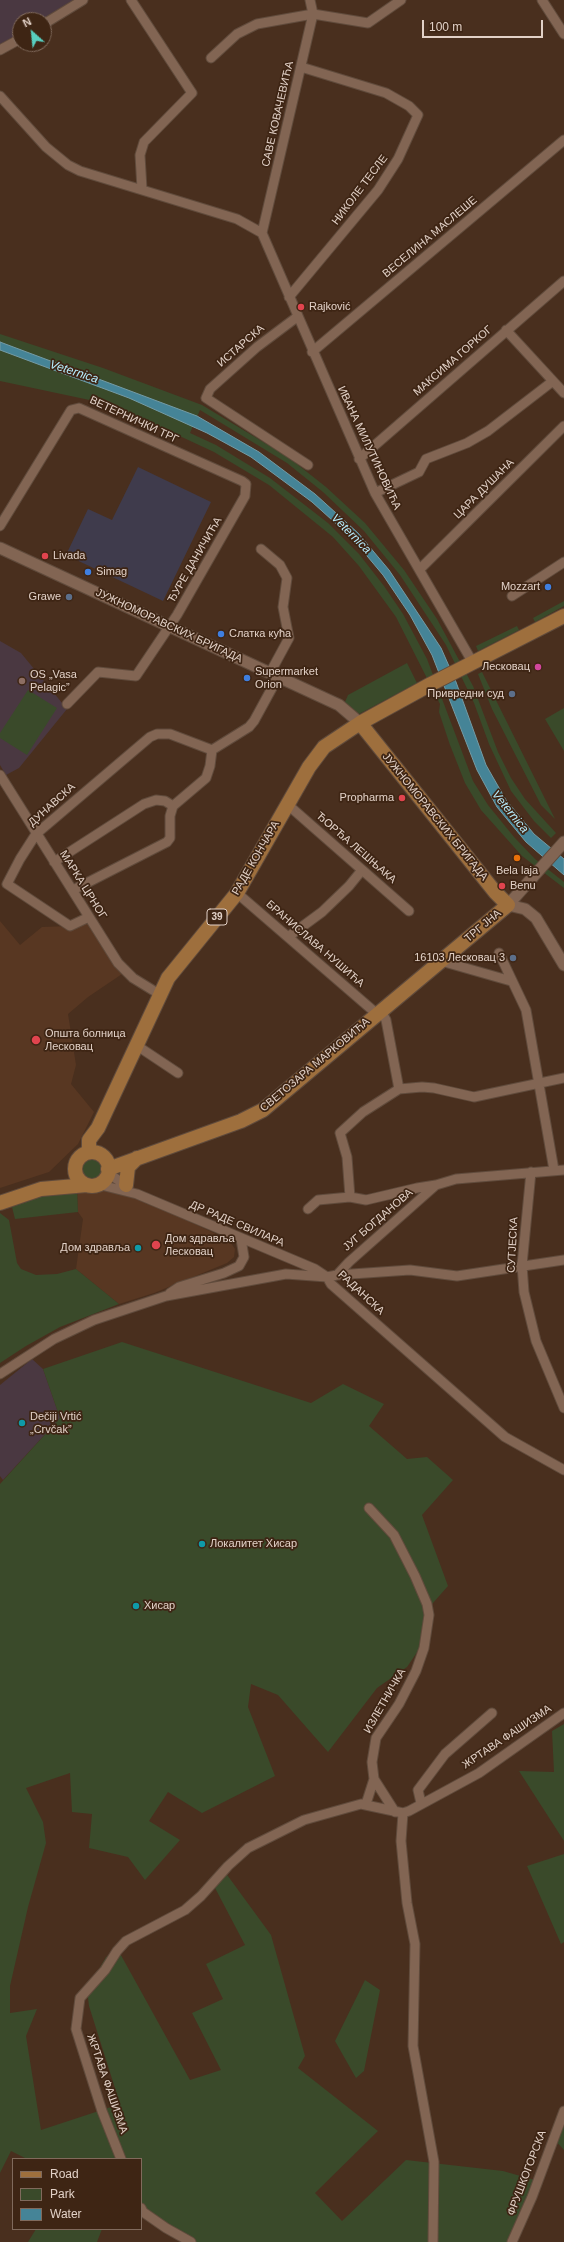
<!DOCTYPE html>
<html>
<head>
<meta charset="utf-8">
<style>
  body { margin:0 }
  #map { position:relative; width:564px; height:2242px; overflow:hidden; background:#492f1e; font-family:Helvetica,sans-serif }
  canvas { display:block }
  .legend { position:absolute; left:12px; top:2158px; width:130px; height:72px; box-sizing:border-box; background:#3e2514; border:1px solid #806a5c; margin:0; padding:5px 7px; list-style:none; font-size:12px; color:#e2d1c7 }
  .legend li { display:flex; align-items:center; gap:8px; height:20px }
  .legend b { width:20px; border:1px solid #806a5c }
  .north { position:absolute; left:12px; top:12px; width:40px; height:40px; box-sizing:border-box; background:#3e2514; border:1px solid #806a5c; border-radius:50%; rotate:333deg; font-size:11px; font-weight:700; line-height:16px; text-align:center; color:#e2d1c7 }
  .north::after { content:''; display:block; margin:auto; width:14px; height:18px; background:#58cebf; clip-path:polygon(50% 0,100% 100%,50% 72%,0 100%) }
  .scale { position:absolute; left:422px; top:20px; width:121px; height:18px; box-sizing:border-box; border:2px solid #e2d1c7; border-top:0; padding-left:5px; font-size:12px; line-height:14px; white-space:nowrap; color:#e2d1c7; -webkit-text-stroke:3px #3e2514; paint-order:stroke }
</style>
</head>
<body>
<div id="map">
<canvas width="564" height="2242"></canvas>
<ul class="legend">
<li><b style="height:5px;background:#9e6f3d"></b>Road</li>
<li><b style="height:11px;background:#3a4a2a"></b>Park</li>
<li><b style="height:11px;background:#458497"></b>Water</li>
</ul>
<div class="north">N</div>
<div class="scale">100 m</div>
</div>
<script>
const ctx = document.querySelector('canvas').getContext('2d');
ctx.lineJoin = 'round';
function paint(path, color) { ctx.fillStyle = color; ctx.fill(path, 'evenodd'); }
const poly = rows => new Path2D(rows.map(r => 'M' + r).join(''));
function strokePath(path, color, width, dash) { ctx.strokeStyle = color; ctx.lineWidth = width; ctx.lineCap = dash ? 'butt' : 'round'; ctx.setLineDash(dash || []); ctx.stroke(path); }
function write(font, color, halo, rows, align = 'center') {
  ctx.font = font + ' Helvetica,sans-serif'; ctx.lineWidth = 3.5; ctx.setLineDash([]); ctx.textBaseline = 'middle'; ctx.strokeStyle = halo; ctx.fillStyle = color; for (const [text, x, y, turn = 0] of rows) {
    ctx.save(); ctx.translate(x, y); ctx.rotate((+turn || 0) * Math.PI / 180); ctx.textAlign = isNaN(turn) ? turn : align; if (halo) ctx.strokeText(text, 0, 0); ctx.fillText(text, 0, 0); ctx.restore();
  }
}
const commercial = poly([
  [138,467,211,502,163,601,66,555,88,509,112,520]
]);
const built = poly([
  [89,917,125,972,88,997,68,1014,76,1065,71,1084,94,1112,78,1144,49,1172,0,1188,0,921,20,945,42,927,70,926],
  [100,1185,137,1197,229,1240,235,1249,234,1257,227,1263,154,1293,119,1304,76,1269,83,1219,78,1212,77,1187]
]);
const education = poly([
  [0,0,81,0,44,20,20,20,20,35,0,47],
  [0,641,21,653,67,709,19,768,6,775,0,765],
  [32,1359,43,1369,60,1418,3,1480,0,1476,0,1385]
]);
const green = poly([
  [0,334,103,368,202,405,288,457,326,487,365,523,404,570,437,619,473,686,498,752,511,778,525,799,556,833,551,838,534,821,511,791,489,744,474,703,446,645,400,575,364,531,323,492,287,463,200,410,190,433,216,445,270,478,328,523,359,554,384,586,403,614,427,659,473,781,488,805,514,837,535,859,564,882,564,888,522,856,481,810,465,783,450,745,439,712,440,704,396,617,359,566,333,537,269,485,214,452,113,405,0,381],
  [564,601,564,606,535,622,533,618],
  [517,626,519,630,478,651,476,646],
  [407,663,417,683,359,714,345,702,348,695],
  [482,672,555,819,541,805,492,709,478,674],
  [28,690,57,708,27,755,0,738,0,733],
  [564,708,564,751,545,719],
  '81 1168a11 11 0 1 1 22 0a11 11 0 1 1-22 0Z',
  [77,1187,78,1212,15,1219,12,1207,47,1194],
  [0,1213,9,1220,17,1263,21,1269,36,1275,57,1274,76,1269,119,1304,60,1327,26,1346,0,1363],
  [122,1342,311,1403,343,1384,384,1404,369,1426,407,1459,427,1457,453,1480,422,1515,448,1586,425,1612,420,1648,407,1667,377,1688,328,1752,278,1695,251,1684,248,1707,275,1776,202,1813,168,1792,149,1821,180,1840,145,1880,128,1857,89,1848,92,1814,72,1812,70,1773,26,1788,43,1822,46,1843,28,1907,10,1986,10,2013,37,2009,26,2036,41,2130,120,2104,89,2006,87,1990,106,1957,117,1948,190,2080,221,2070,192,2013,223,1999,206,1964,245,1945,214,1886,225,1872,271,1935,305,2056,298,2068,378,2131,315,2193,342,2221,406,2160,503,2171,538,2181,512,2242,191,2242,141,2208,141,2159,27,2159,11,2151,0,2173,0,1484,60,1418,43,1369],
  [564,1724,564,1841,519,1771,554,1772,552,1731],
  [564,1854,564,1942,561,1944,527,1866],
  [365,1980,380,1990,364,2071,356,2078,335,2041],
  [564,2111,564,2150,553,2138],
  [36,2229,102,2229,97,2242,28,2242]
]);
const water = poly([
  [0,342,197,416,259,452,315,494,358,533,389,570,441,648,456,682,486,765,506,800,534,834,564,859,564,875,526,842,497,807,477,770,432,655,410,615,383,575,352,538,312,502,251,457,207,433,129,398,0,350,0,342]
]);
const minor = poly([
  [131,0,192,93,144,142,140,155,142,189],
  [542,0,564,34],
  [44,24,83,0],
  [0,50,20,39],
  [211,58,237,34,257,24,313,14,368,23,401,0],
  [0,96,46,147,68,165,80,171,237,219,262,233],
  [262,233,375,493,473,663],
  [262,233,313,14,310,0],
  [289,297,378,190,398,159,418,115,409,106,386,93,301,67],
  [297,317,257,347,210,389,206,398,308,465],
  [506,330,564,393],
  [312,352,564,140],
  [359,459,564,281],
  [375,493,419,472,426,459,467,443,488,431,553,381],
  [0,526,71,410,79,408,242,481,246,484,245,496,177,615,136,676,98,672,67,704],
  [261,549,280,565,287,578,283,607,289,638,270,673],
  [420,569,564,426],
  [512,596,564,562],
  [0,775,118,963,133,978,159,994],
  [287,804,409,911],
  [54,862,144,804,156,800,165,801,173,806],
  [73,890,167,842,170,838,170,816,173,806,206,778,210,766,212,750,249,727,254,721,278,677],
  [237,893,377,1014],
  [89,917,70,926,7,884,20,859,36,834,150,737,157,734,170,734,212,750],
  [288,937,322,912,349,886,362,870],
  [499,953,526,1010,554,1170],
  [441,961,511,981],
  [381,1011,386,1020,399,1089],
  [136,1045,178,1073],
  [531,1172,522,1265,524,1292,536,1341,564,1408],
  [108,1173,128,1187],
  [97,1184,137,1194,315,1269,327,1277,337,1275,410,1270,457,1276,564,1260],
  [350,1197,366,1200,417,1188,436,1185],
  [308,1209,318,1200,350,1197,347,1157,340,1133,363,1112,399,1089,422,1087,434,1088,474,1097,564,1078],
  [337,1275,349,1262,436,1185,456,1179,564,1170],
  [170,1293,179,1287,224,1273,239,1266,244,1257,241,1239],
  [0,1374,54,1339,94,1320,166,1296,286,1274,327,1277,331,1284,505,1437,564,1470],
  [374,1779,395,1812],
  [421,1803,418,1790,445,1754,492,1713],
  [366,1804,374,1779,372,1762,376,1738,399,1704,416,1671,424,1648,429,1615,427,1604,415,1576,394,1535,369,1508],
  [403,1813,401,1841,407,1903,415,1944,413,2046,434,2162,433,2242],
  [121,2159,102,2111,76,2029,80,1998,105,1970,117,1951,126,1941,185,1910,201,1896,228,1866,248,1848,304,1820,361,1804,403,1813,409,1811,479,1773,564,1713],
  [141,2208,143,2212,166,2228,191,2242],
  [512,2242,532,2197,564,2111]
]);
const tertiary = poly([
  [0,548,339,705,360,723],
  [564,842,508,905,525,909,536,918,564,965]
]);
const primary = poly([
  [89,1152,89,1140,98,1128,168,978,237,893,309,767,324,747,360,723,431,684,564,616],
  '75 1169a17 17 0 1 1 34 0a17 17 0 1 1-34 0Z',
  [108,1169,241,1121,263,1110,508,905,495,892,360,723],
  [126,1185,128,1167,137,1158],
  [0,1203,41,1189,87,1185]
]);
const markers = [
  [301,307,4,"#e0444e"],
  [45,556,4,"#e0444e"],
  [88,572,4,"#3f7fe0"],
  [548,587,4,"#3f7fe0"],
  [69,597,4,"#5c6f8a"],
  [221,634,4,"#3f7fe0"],
  [538,667,4,"#d1479c"],
  [247,678,4,"#3f7fe0"],
  [22,681,4,"#8d6e63"],
  [512,694,4,"#5c6f8a"],
  [402,798,4,"#e0444e"],
  [517,858,4,"#e8710a"],
  [502,886,4,"#e0444e"],
  [513,958,4,"#5c6f8a"],
  [36,1040,5,"#e0444e"],
  [156,1245,5,"#e0444e"],
  [138,1248,4,"#0f9aa8"],
  [22,1423,4,"#0f9aa8"],
  [202,1544,4,"#0f9aa8"],
  [136,1606,4,"#0f9aa8"]
];
const shields = [
  [217,917,20]
];
const shieldNames = [
  ["39",217,917]
];
const streetNames = [
  ["САВЕ КОВАЧЕВИЋА",278,114,-77],
  ["НИКОЛЕ ТЕСЛЕ",360,190,-53],
  ["ВЕСЕЛИНА МАСЛЕШЕ",430,237,-40],
  ["ИСТАРСКА",241,346,-41],
  ["МАКСИМА ГОРКОГ",453,361,-41],
  ["ВЕТЕРНИЧКИ ТРГ",134,420,25],
  ["ИВАНА МИЛУТИНОВИЋА",369,448,65],
  ["ЦАРА ДУШАНА",484,489,-45],
  ["ЂУРЕ ДАНИЧИЋА",195,560,-60],
  ["ЈУЖНОМОРАВСКИХ БРИГАДА",169,626,25],
  ["ДУНАВСКА",52,805,-42],
  ["ЈУЖНОМОРАВСКИХ БРИГАДА",435,817,51],
  ["ЂОРЂА ЛЕШЊАКА",356,848,41],
  ["РАДЕ КОНЧАРА",256,858,-60],
  ["МАРКА ЦРНОГ",83,885,58],
  ["ТРГ ЈНА",483,926,-40],
  ["БРАНИСЛАВА НУШИЋА",315,944,41],
  ["СВЕТОЗАРА МАРКОВИЋА",315,1065,-40],
  ["ЈУГ БОГДАНОВА",378,1220,-41],
  ["ДР РАДЕ СВИЛАРА",237,1224,23],
  ["СУТЈЕСКА",513,1245,-87],
  ["РАДАНСКА",361,1293,43],
  ["ИЗЛЕТНИЧКА",385,1701,-60],
  ["ЖРТАВА ФАШИЗМА",507,1737,-34],
  ["ЖРТАВА ФАШИЗМА",107,2084,71],
  ["ФРУШКОГОРСКА",527,2173,-69]
];
const poiNames = [
  ["Rajković",309,307],
  ["Livada",53,556],
  ["Simag",96,572],
  ["Mozzart",540,587,"right"],
  ["Grawe",61,597,"right"],
  ["Слатка кућа",229,634],
  ["Лесковац",530,667,"right"],
  ["Supermarket",255,672],
  ["Orion",255,685],
  ["OS „Vasa",30,675],
  ["Pelagic”",30,688],
  ["Привредни суд",504,694,"right"],
  ["Propharma",394,798,"right"],
  ["Bela laja",517,871,"center"],
  ["Benu",510,886],
  ["16103 Лесковац 3",505,958,"right"],
  ["Општа болница",45,1034],
  ["Лесковац",45,1047],
  ["Дом здравља",165,1239],
  ["Лесковац",165,1252],
  ["Дом здравља",130,1248,"right"],
  ["Dečiji Vrtić",30,1417],
  ["„Crvčak”",30,1430],
  ["Локалитет Хисар",210,1544],
  ["Хисар",144,1606]
];
const waterNames = [
  ["Veternica",74,372,18],
  ["Veternica",351,534,45],
  ["Veternica",510,812,51]
];
paint(commercial, '#3f3b4c');
paint(built, '#583722');
paint(education, '#4a3841');
paint(green, '#3a4a2a');
paint(water, '#458497');
strokePath(water, '#749ba5', 1);
strokePath(minor, '#604b3c', 11);
strokePath(tertiary, '#604b3c', 13);
strokePath(primary, '#604b3c', 16);
strokePath(minor, '#826553', 9);
strokePath(tertiary, '#826553', 11);
strokePath(primary, '#9e6f3d', 14);
for (const [x, y, r, color] of markers) { const dot = new Path2D(); dot.arc(x, y, r, 0, 2 * Math.PI); ctx.fillStyle = color; ctx.fill(dot); strokePath(dot, '#3e2514', 1.5); }
for (const [x, y, w] of shields) { const box = new Path2D(); box.roundRect(x - w / 2, y - 8, w, 16, 3); ctx.fillStyle = '#3e2514'; ctx.fill(box); strokePath(box, '#e2d1c7', 1); }
write('bold 10px', '#e2d1c7', null, shieldNames);
write('11px', '#e2d1c7', '#3e2514', streetNames);
write('11px', '#e2d1c7', '#3e2514', poiNames, 'left');
write('italic 12px', '#b6edfe', '#3e2514', waterNames);
</script>
</body>
</html>
